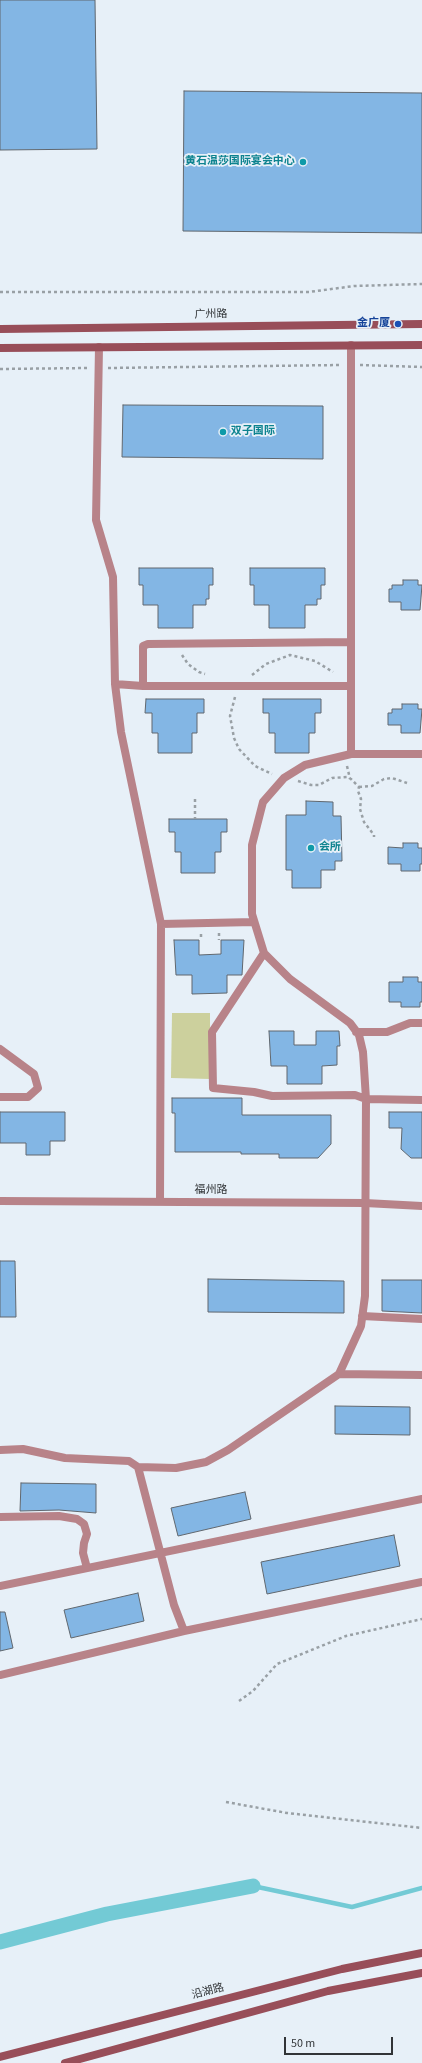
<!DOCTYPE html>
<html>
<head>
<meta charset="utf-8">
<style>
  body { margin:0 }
  #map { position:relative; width:422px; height:2063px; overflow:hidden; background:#e7f0f8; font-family:"Source Sans 3",sans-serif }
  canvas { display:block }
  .scale { position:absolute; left:284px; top:2037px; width:109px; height:18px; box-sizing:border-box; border:2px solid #313437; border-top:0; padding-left:5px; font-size:12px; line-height:14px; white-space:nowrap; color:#313437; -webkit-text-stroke:3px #e7f0f8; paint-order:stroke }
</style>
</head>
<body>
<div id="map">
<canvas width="422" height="2063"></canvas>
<div class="scale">50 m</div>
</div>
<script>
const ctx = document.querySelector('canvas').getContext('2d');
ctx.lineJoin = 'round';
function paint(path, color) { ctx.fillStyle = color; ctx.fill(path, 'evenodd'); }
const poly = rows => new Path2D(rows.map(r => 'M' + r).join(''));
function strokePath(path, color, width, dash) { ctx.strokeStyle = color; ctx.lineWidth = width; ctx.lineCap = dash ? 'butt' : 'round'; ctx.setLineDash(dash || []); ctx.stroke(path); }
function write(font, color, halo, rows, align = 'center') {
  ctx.font = font + ' "Source Sans 3","Noto Sans SC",sans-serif'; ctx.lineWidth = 3.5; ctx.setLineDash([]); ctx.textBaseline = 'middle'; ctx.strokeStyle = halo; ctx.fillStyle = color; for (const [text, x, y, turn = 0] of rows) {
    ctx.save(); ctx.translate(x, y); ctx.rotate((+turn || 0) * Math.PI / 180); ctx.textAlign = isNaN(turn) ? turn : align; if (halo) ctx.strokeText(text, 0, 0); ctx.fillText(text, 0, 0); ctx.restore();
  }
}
const green = poly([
  [172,1013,210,1013,210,1079,171,1078]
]);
const stream = poly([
  [253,1886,352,1907,422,1888]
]);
const canal = poly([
  [0,1942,107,1914,253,1886]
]);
const building = poly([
  [0,0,95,0,97,149,0,150,0,0],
  [184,91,422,93,422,233,183,231,184,91],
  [123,405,323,406,323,459,122,457,123,405],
  [139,568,213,568,213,585,209,585,209,599,206,599,206,605,193,605,193,628,158,628,158,605,143,605,143,585,139,585,139,568],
  [250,568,325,568,325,585,321,585,321,599,317,599,317,605,305,605,305,628,269,628,269,605,254,605,254,585,250,585,250,568],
  [403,580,418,580,418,585,422,585,420,610,401,610,401,602,389,602,389,589,392,589,392,585,403,585,403,580],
  [146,699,204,699,204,713,197,713,197,733,192,733,192,753,158,753,158,733,152,733,152,713,145,713,146,699],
  [263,699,321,699,321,713,315,713,315,733,309,733,309,753,275,753,275,733,269,733,269,713,263,713,263,699],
  [402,704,418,704,418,709,422,709,420,733,401,733,401,725,388,725,388,713,392,713,392,709,402,709,402,704],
  [306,801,333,802,333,816,341,816,342,861,335,861,335,870,321,870,321,888,292,888,292,870,286,870,286,815,306,815,306,801],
  [169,819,227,819,227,832,221,832,221,852,215,852,215,873,181,873,181,852,175,852,175,832,169,832,169,819],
  [403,843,418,843,418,848,422,848,422,864,420,864,420,871,401,871,401,864,388,864,388,847,403,848,403,843],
  [174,940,199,940,199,955,221,954,221,940,244,940,242,975,227,975,227,993,192,994,192,975,176,975,174,940],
  [403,977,418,977,418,982,422,982,422,1002,420,1002,420,1007,401,1007,401,1002,389,1002,389,982,403,982,403,977],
  [269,1031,294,1031,294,1045,316,1045,316,1031,339,1031,340,1046,337,1046,337,1065,322,1066,322,1084,287,1084,287,1066,271,1066,269,1031],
  [172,1098,242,1098,242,1115,331,1115,331,1144,318,1158,279,1158,279,1154,241,1154,241,1152,175,1152,175,1113,172,1113,172,1098],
  [0,1112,65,1112,65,1141,50,1141,50,1155,26,1155,26,1143,0,1143,0,1112],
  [389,1112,422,1112,422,1158,411,1158,401,1149,402,1128,389,1128,389,1112],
  [0,1261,15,1261,16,1317,0,1317,0,1261],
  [208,1279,344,1281,344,1313,208,1312,208,1279],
  [382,1280,422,1280,422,1313,382,1311,382,1280],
  [335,1406,410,1407,410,1435,335,1434,335,1406],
  [21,1483,96,1484,96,1513,59,1510,20,1511,21,1483],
  [245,1492,251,1519,178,1536,171,1508,245,1492],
  [394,1535,400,1566,267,1594,261,1562,394,1535],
  [138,1593,144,1621,71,1638,64,1610,138,1593],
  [0,1612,5,1612,13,1648,0,1651,0,1612]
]);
const path = poly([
  [0,292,309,292,354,286,422,284],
  [360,365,422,367],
  [108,368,341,365],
  [0,369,87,368],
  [182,655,188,664,199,672,205,674],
  [252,675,266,664,290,655,315,661,333,672],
  [235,697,230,716,234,738,239,749,255,766,272,774],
  [347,766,350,779],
  [298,781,311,785,319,785,332,778,347,777,351,779,359,787,358,791,361,799,360,809,364,822,374,835,374,837],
  [359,787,372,786,384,779,392,778,407,783],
  [195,799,195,819],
  [219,933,219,940],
  [201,934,201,940],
  [239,1701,253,1691,277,1664,346,1636,422,1619],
  [226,1802,287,1813,422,1828]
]);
const street = poly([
  [351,345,351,754],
  [99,347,96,520,113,577,115,684,121,732,161,924,254,922],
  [351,642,148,644,143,646,143,686,351,686],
  [115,684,143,686],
  [264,953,212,1032,213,1088,254,1092,272,1096,355,1095,366,1099,422,1100],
  [356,1032,387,1032,410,1023,422,1023],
  [0,1049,34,1074,38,1088,28,1097,0,1097],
  [0,1201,365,1203,422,1206],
  [160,1202,161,924],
  [362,1316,422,1319],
  [339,1374,422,1375],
  [0,1450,23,1449,65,1458,129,1461,138,1467],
  [0,1517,59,1516,77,1519,84,1524,87,1534,84,1543,83,1553,87,1568],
  [0,1586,422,1499],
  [184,1631,174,1605,138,1467,176,1468,206,1462,228,1450,339,1374,361,1326,365,1296,366,1099,363,1052,359,1035,350,1023,290,979,264,953,252,914,252,845,263,802,284,778,305,765,351,754,422,754],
  [0,1675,184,1631,422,1582]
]);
const secondary = poly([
  [0,329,422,324],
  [0,348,422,345],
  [0,2057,342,1969,422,1953],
  [65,2063,328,1991,422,1973]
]);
const markers = [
  [303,162,4,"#0f9aa8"],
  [398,324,4,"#1a4fb4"],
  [223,432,4,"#0f9aa8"],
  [311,848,4,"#0f9aa8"]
];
const cultureNames = [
  ["黄石温莎国际宴会中心",295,162,"right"],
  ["双子国际",231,432],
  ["会所",319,848]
];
const streetNames = [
  ["广州路",211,315,-1],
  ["福州路",211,1191],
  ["沿湖路",208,1992,-15]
];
const transitNames = [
  ["金广厦",390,324]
];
paint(green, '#ccd09d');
strokePath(stream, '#73cad5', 4.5);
strokePath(canal, '#73cad5', 15);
paint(building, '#83b6e4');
strokePath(building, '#60676e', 1);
strokePath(path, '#99a0a5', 2.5, [3, 3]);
strokePath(street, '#b88389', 8);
strokePath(secondary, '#984e59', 8);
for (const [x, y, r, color] of markers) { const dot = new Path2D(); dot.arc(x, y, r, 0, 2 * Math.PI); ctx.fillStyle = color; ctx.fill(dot); strokePath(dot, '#e7f0f8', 1.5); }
write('bold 11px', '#0d838f', '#e7f0f8', cultureNames, 'left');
write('11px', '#313437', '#e7f0f8', streetNames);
write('bold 11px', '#164399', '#e7f0f8', transitNames, 'right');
</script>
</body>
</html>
